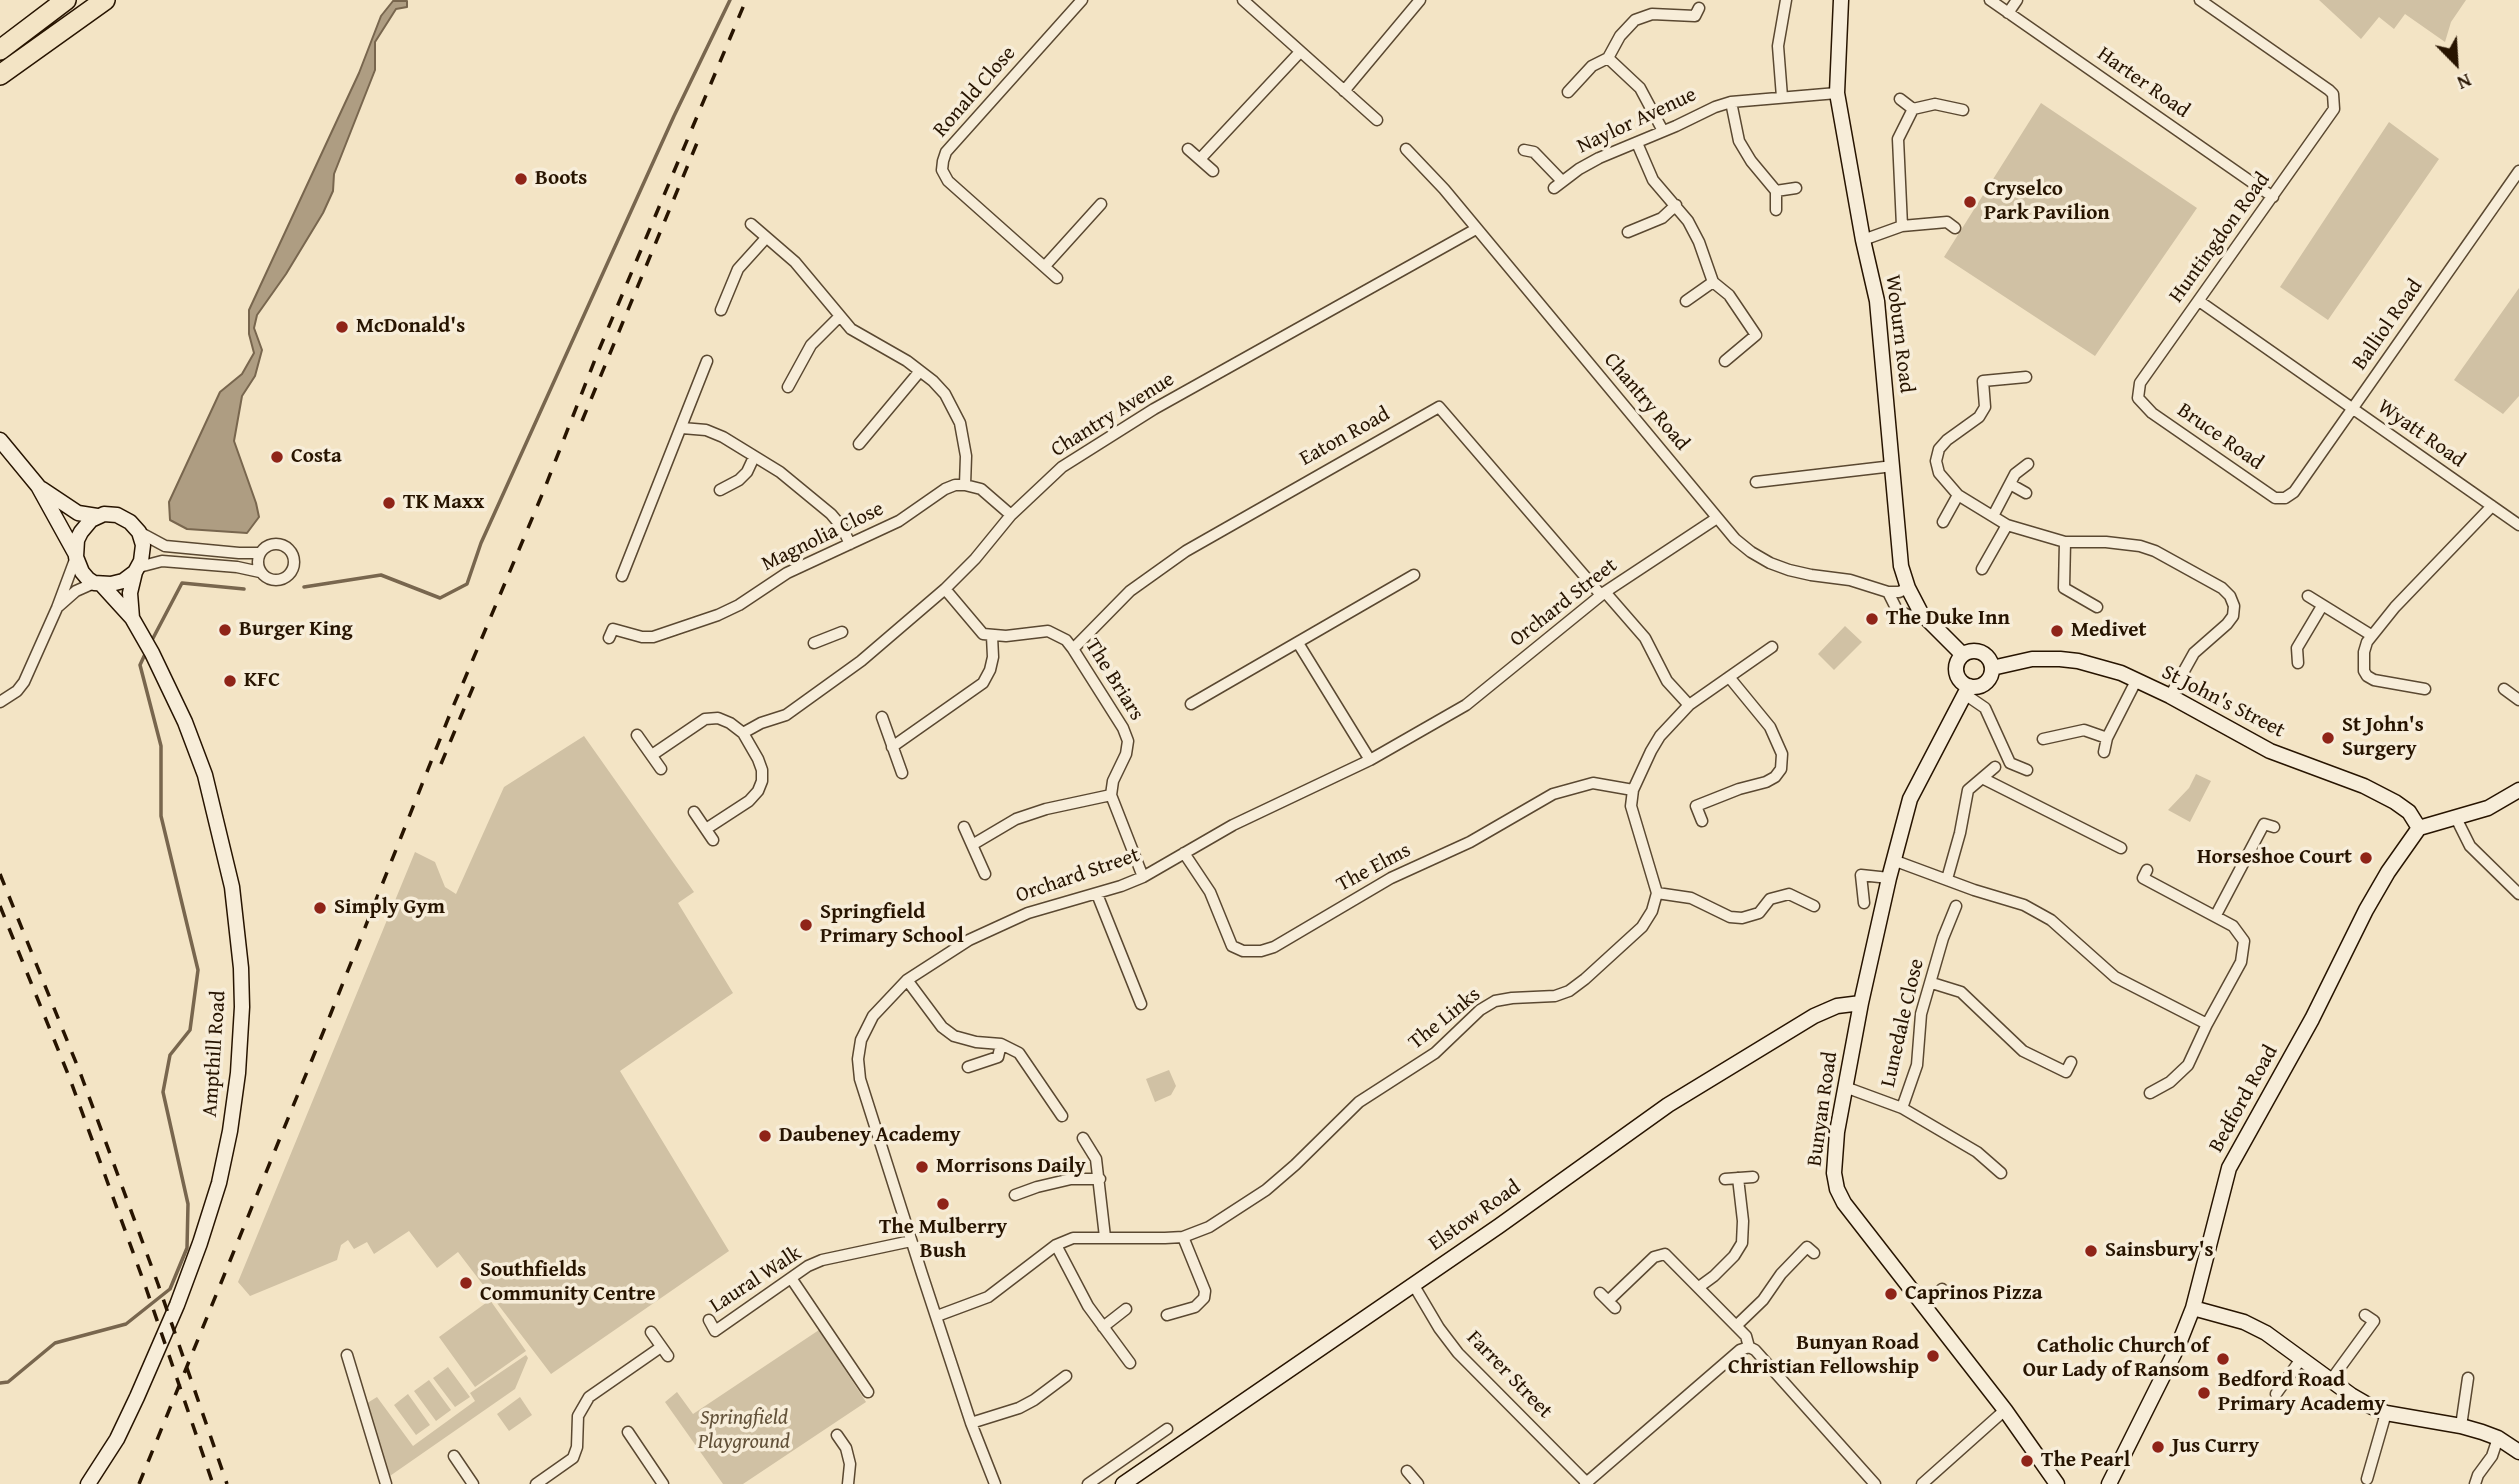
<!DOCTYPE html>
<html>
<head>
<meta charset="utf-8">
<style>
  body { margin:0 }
  #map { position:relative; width:2519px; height:1484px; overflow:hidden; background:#f3e4c5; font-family:"Gentium Book Plus",serif }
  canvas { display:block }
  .north { position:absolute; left:2421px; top:28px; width:70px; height:70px; -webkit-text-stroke:5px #f7edd9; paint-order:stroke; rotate:156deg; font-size:19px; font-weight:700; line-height:28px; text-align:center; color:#271400 }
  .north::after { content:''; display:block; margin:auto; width:24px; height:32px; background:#271400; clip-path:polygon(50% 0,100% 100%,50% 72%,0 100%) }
</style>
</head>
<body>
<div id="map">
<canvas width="2519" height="1484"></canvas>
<div class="north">N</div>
</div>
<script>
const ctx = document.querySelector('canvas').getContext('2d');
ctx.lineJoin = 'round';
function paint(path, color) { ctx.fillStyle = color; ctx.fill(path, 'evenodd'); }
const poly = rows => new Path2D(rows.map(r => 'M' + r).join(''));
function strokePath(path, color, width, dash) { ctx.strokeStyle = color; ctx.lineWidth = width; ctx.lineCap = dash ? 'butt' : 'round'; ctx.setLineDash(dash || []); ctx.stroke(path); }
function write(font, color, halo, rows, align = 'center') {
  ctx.font = font + ' "Gentium Book Plus",serif'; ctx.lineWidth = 7; ctx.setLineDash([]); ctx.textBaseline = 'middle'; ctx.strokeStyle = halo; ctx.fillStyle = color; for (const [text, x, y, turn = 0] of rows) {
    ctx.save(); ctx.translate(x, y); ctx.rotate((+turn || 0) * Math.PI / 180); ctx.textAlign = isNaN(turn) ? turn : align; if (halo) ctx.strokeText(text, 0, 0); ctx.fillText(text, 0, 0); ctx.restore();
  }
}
const green = poly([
  [2319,0,2466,0,2451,22,2445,42,2405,14,2394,29,2379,17,2361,39],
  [2041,103,2197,208,2095,356,1944,257],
  [2389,122,2439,159,2328,320,2280,287],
  [2519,288,2519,396,2503,414,2454,380],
  [1845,626,1862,642,1834,670,1818,654],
  [584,736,694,892,678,903,733,993,620,1071,729,1251,551,1374,458,1252,437,1268,409,1231,374,1254,367,1242,354,1249,348,1240,341,1245,337,1260,250,1296,238,1282,415,852,435,862,445,887,456,894,504,787],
  [2196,774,2211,781,2190,822,2168,810,2189,788],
  [1169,1070,1176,1086,1171,1095,1155,1102,1146,1079],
  [490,1300,526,1351,475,1387,439,1337],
  [819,1330,866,1402,743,1484,723,1484,665,1402,677,1392,693,1414],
  [526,1355,528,1358,515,1389,387,1478,364,1405,377,1397,413,1446,475,1401,470,1393],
  [448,1367,470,1397,455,1407,433,1378],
  [429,1380,451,1410,436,1421,414,1391],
  [408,1394,430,1425,416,1435,394,1405],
  [520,1397,532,1415,509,1431,497,1414]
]);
const water = poly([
  [393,1,407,1,407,7,396,9,375,42,375,70,334,174,333,191,323,213,286,274,257,315,254,328,262,350,255,376,242,396,234,441,256,503,259,517,247,533,187,529,170,520,169,502,220,392,242,374,254,353,249,334,249,310,359,73,381,16,393,1]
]);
const stream = poly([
  [304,587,381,575,440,598,467,584,481,543,674,116,730,0],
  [151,642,182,583,244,589],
  [0,1383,8,1382,55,1343,126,1324,170,1289,187,1248,188,1204,163,1092,170,1055,190,1030,198,970,161,816,161,746,140,665,146,652]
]);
const street = poly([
  [1243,0,1377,120],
  [1990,0,2273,197],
  [2200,0,2329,90,2333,94,2334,109,2140,383,2138,398,2152,413,2275,498,2285,498,2294,492,2519,171],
  [2008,13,2017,0],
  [1344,91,1420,0],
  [1568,92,1592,66,1608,58],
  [1782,97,1778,46,1786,0],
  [1900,99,1913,109],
  [1731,102,1739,141,1751,161,1776,191,1796,188],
  [1663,131,1640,88,1608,58,1620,36,1635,20,1652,14,1695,16,1699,8],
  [1637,143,1653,180,1688,221,1699,242,1713,282,1729,295,1756,335,1725,361],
  [1188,149,1213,171],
  [1406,149,1444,189,1735,539,1751,552,1770,563,1789,570,1811,575,1850,580,1888,592,1899,592,1908,588],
  [1524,150,1534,152,1562,181],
  [1200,159,1300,52],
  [1554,188,1579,169,1599,158,1676,126,1715,107,1731,102,1837,93],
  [1776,191,1776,210],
  [751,224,795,262,851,329,907,361,933,381,945,394,960,423,966,456,965,485],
  [1902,226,1947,222,1955,228],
  [1628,232,1662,218,1676,205],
  [1863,240,1902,226,1898,139,1913,109,1935,104,1963,110],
  [1045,266,1101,204],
  [1057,278,948,181,942,170,943,161,946,152,1082,0],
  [1686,301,1713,282],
  [2199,301,2519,525],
  [721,310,738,269,766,238],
  [2026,377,1983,381,1985,407,1979,417,1947,440,1939,449,1936,461,1939,473,1958,495,2007,525,2065,542,2106,542,2140,546,2155,551,2222,588,2230,596,2234,606,2233,616,2227,624,2194,653,2170,696],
  [788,387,811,345,839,317],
  [682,428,706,430,723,437,780,472,831,514,842,527,850,544],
  [859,444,920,371],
  [1756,482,1893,466],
  [2010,484,2026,493],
  [720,490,739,480,747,472,754,457],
  [1993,516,2015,474,2028,464],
  [1943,522,1958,495],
  [139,532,165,546,239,553,260,553],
  [2065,542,2064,588,2097,607],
  '258 562a18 18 0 1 1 36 0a18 18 0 1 1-36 0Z',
  [139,567,162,561,237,567,260,572],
  [1982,569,2007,525],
  [622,576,707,361],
  [945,589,983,634,1006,636,1048,631,1066,640,1073,649,1123,728,1128,741,1126,754,1113,781,1111,795,1143,877],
  [1605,592,1645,638,1667,681,1689,705],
  [1888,592,1897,610,1910,616,1921,613],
  [2308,596,2371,635],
  [59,606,76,591,94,583],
  [609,638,613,629,642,637,653,637,718,615,739,605,787,573,899,521,945,489,955,485,965,485,981,489,1011,515],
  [814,643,842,632],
  [1298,643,1370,760],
  [1073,649,1130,591,1186,551,1439,407,1601,595],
  [2298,663,2297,648,2322,606],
  [2425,689,2374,680,2367,676,2364,671,2364,652,2367,642,2395,607,2492,506],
  [2504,689,2519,700],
  [1966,695,1985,708,2010,763,2027,770],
  [0,702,17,691,24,682,57,608,76,557],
  [1191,704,1414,575],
  [882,717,902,773],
  [743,733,761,723,786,715,861,661,945,589,975,559,1011,515,1062,467,1154,409,1476,229],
  [637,735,661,769],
  [2043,739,2084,730,2107,738],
  [892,747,983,683,990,670,993,657,992,636],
  [2104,752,2107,738,2136,681],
  [652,755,705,719,718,718,730,723,743,733,758,759,762,770,762,781,758,791,749,801,706,829],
  [1982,778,2121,848],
  [694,812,713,840],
  [2456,818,2470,846,2519,894],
  [1702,821,1696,806,1739,789,1766,782,1775,777,1781,769,1782,754,1770,727,1729,677],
  [964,827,985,874],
  [972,845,1016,819,1046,809,1111,795],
  [1184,853,1210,892,1232,946,1243,951,1261,951,1274,947,1391,878,1470,842,1553,794,1593,783,1633,790],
  [1893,860,1974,890,2024,905,2051,920,2115,977,2207,1024],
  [2147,870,2143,878,2233,926,2244,941,2241,962,2207,1024,2188,1065,2170,1082,2150,1093],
  [1947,879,1960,833,1968,790,1995,767],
  [1657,893,1691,898,1730,917,1742,918,1759,913,1770,899,1789,894,1814,906],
  [1097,894,1141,1004],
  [1864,903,1861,875,1889,878],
  [2216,915,2264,824,2274,827],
  [907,980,942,1027,954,1036,976,1042,1001,1044,1019,1053,1062,1116],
  [1932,983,1961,992,2023,1051,2066,1072,2071,1062],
  [968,1067,998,1057,1001,1044],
  [1845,1087,1902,1108,1977,1152,2001,1173],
  [1902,1108,1917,1065,1921,1014,1943,938,1956,906],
  [1083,1138,1096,1159,1105,1237],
  [1725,1179,1753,1177],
  [1015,1195,1037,1187,1071,1179,1100,1179],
  [1056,1245,1088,1306,1130,1363],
  [791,1278,868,1392],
  [1413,1284,1439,1328,1458,1353,1588,1484],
  [1699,1287,1714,1276,1734,1256,1742,1243,1743,1221,1738,1178],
  [1600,1293,1615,1308],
  [1608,1301,1654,1257,1665,1254,1746,1336,1749,1347],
  [1923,1306,1942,1289],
  [1167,1315,1195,1307,1204,1298,1205,1291,1183,1237],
  [937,1316,988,1297,1056,1245,1073,1238,1165,1238,1183,1237,1209,1227,1266,1190,1295,1165,1359,1102,1435,1053,1480,1010,1495,1001,1512,998,1555,996,1569,991,1585,979,1642,927,1652,911,1657,893,1631,806,1633,790,1651,751,1660,736,1689,705,1772,647],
  [709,1320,715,1331,808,1266,822,1260,911,1241],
  [1736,1326,1763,1300,1781,1274,1807,1247,1814,1253],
  [1103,1327,1126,1309],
  [651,1332,668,1356],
  [1749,1347,1755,1350,1875,1484],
  [347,1355,386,1484],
  [2331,1380,2374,1321,2365,1315],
  [2276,1394,2301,1359],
  [971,1423,1019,1408,1034,1400,1066,1376],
  [2461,1426,2468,1378],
  [628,1432,663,1484],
  [837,1435,846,1448,850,1464,848,1484],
  [454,1456,473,1484],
  [1407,1471,1418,1484],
  [2367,1479,2386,1413],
  [536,1484,573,1458,577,1447,578,1416,589,1397,661,1347],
  [995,1484,971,1423,922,1274,860,1079,858,1059,861,1040,873,1016,907,980,969,940,1028,913,1121,886,1143,877,1233,825,1370,760,1466,705,1605,592,1717,518],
  [1088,1484,1167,1429],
  [1585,1484,1740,1350,1749,1347],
  [1922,1484,2005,1410],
  [2475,1484,2478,1475,2492,1456,2498,1438]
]);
const secondary = poly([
  [1841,0,1837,93,1863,240,1877,301,1901,566,1908,588,1921,613,1962,654],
  [0,440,38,486,75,553],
  [42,489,78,513,97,516],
  [104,514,117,515,130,522,139,532,143,545,141,561,135,572,123,581,111,584,94,583,88,579,82,572,76,557,77,540,81,532,91,520,104,514],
  [132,618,130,593,135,572],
  '1956 669a18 18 0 1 1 36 0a18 18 0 1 1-36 0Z',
  [1992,668,2032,659,2060,659,2078,661,2121,673,2170,696,2270,751,2364,786,2395,802,2409,812,2419,828],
  [1969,686,1910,799,1889,878,1861,1003,1837,1132,1834,1173,1837,1189,1844,1203,2005,1410,2057,1484],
  [2419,828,2488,808,2519,790],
  [2193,1308,2244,1322,2266,1333,2351,1395,2370,1406,2386,1413,2461,1426,2482,1432,2498,1438,2519,1452],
  [88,1484,117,1439,137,1397,177,1305,200,1243,219,1183,230,1131,238,1073,242,1007,241,968,232,887,205,775,185,722,152,653,132,618,101,584],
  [1123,1484,1499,1226,1668,1105,1814,1016,1837,1006,1861,1003],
  [2109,1484,2178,1346,2193,1308,2229,1168,2312,1019,2366,910,2388,872,2419,828]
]);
const highway = poly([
  [0,50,66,0],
  [0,75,105,0]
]);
const rail = poly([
  [582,421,697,143],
  [441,764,476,680],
  [0,874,81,1075,158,1284,227,1484],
  [0,906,70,1079,146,1288,213,1484],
  [139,1484,331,1013,450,714,544,490,596,357,746,0]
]);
const markers = [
  [521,179,7,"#8f2418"],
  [1970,202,7,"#8f2418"],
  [342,327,7,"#8f2418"],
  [277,457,7,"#8f2418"],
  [389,503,7,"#8f2418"],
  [1872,619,7,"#8f2418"],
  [225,630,7,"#8f2418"],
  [2057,631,7,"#8f2418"],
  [230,681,7,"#8f2418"],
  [2328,738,7,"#8f2418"],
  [2366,858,7,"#8f2418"],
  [320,908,7,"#8f2418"],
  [806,925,7,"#8f2418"],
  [765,1136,7,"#8f2418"],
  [922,1167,7,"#8f2418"],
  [943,1204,7,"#8f2418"],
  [2091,1251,7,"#8f2418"],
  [466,1283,7,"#8f2418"],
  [1891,1294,7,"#8f2418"],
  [1933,1356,7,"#8f2418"],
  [2223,1359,7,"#8f2418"],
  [2204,1393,7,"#8f2418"],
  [2158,1447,7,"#8f2418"],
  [2027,1461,7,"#8f2418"]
];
const streetNames = [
  ["Harter Road",2143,83,35],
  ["Ronald Close",975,92,-49],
  ["Naylor Avenue",1637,121,-25],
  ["Huntingdon Road",2220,238,-54],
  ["Balliol Road",2388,325,-55],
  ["Woburn Road",1899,334,83],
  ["Chantry Road",1646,402,50],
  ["Chantry Avenue",1113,415,-32],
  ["Wyatt Road",2421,434,35],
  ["Eaton Road",1345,437,-29],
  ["Bruce Road",2220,437,35],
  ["Magnolia Close",823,537,-26],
  ["Orchard Street",1564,603,-38],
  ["The Briars",1114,680,58],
  ["St John's Street",2223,702,27],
  ["The Elms",1374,868,-28],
  ["Orchard Street",1078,876,-19],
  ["The Links",1445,1019,-39],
  ["Lunedale Close",1903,1023,-77],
  ["Ampthill Road",215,1054,-86],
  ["Bedford Road",2244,1099,-61],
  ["Bunyan Road",1823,1109,-82],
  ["Elstow Road",1475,1216,-35],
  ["Laural Walk",756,1280,-33],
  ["Farrer Street",1509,1375,46]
];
const poiNames = [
  ["Boots",535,179],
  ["Cryselco",1984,190],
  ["Park Pavilion",1984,214],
  ["McDonald's",356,327],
  ["Costa",291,457],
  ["TK Maxx",403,503],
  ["The Duke Inn",1886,619],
  ["Burger King",239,630],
  ["Medivet",2071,631],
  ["KFC",244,681],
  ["St John's",2342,726],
  ["Surgery",2342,750],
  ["Horseshoe Court",2352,858,"right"],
  ["Simply Gym",334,908],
  ["Springfield",820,913],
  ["Primary School",820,937],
  ["Daubeney Academy",779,1136],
  ["Morrisons Daily",936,1167],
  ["The Mulberry",943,1228,"center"],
  ["Bush",943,1252,"center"],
  ["Sainsbury's",2105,1251],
  ["Southfields",480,1271],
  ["Community Centre",480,1295],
  ["Caprinos Pizza",1905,1294],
  ["Bunyan Road",1919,1344,"right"],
  ["Christian Fellowship",1919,1368,"right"],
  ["Catholic Church of",2209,1347,"right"],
  ["Our Lady of Ransom",2209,1371,"right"],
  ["Bedford Road",2218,1381],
  ["Primary Academy",2218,1405],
  ["Jus Curry",2172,1447],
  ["The Pearl",2041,1461]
];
const parkNames = [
  ["Springfield",744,1419],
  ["Playground",744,1443]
];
paint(green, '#d0c1a4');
paint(water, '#ae9d82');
strokePath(water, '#78664e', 2);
strokePath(stream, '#78664e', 3.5);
strokePath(street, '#5a4831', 13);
strokePath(secondary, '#271400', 17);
strokePath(highway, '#271400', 22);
strokePath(street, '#f7edd9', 10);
strokePath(secondary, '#f7edd9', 14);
strokePath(highway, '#f3e4c5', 19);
strokePath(rail, '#271400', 3.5, [12, 12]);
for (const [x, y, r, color] of markers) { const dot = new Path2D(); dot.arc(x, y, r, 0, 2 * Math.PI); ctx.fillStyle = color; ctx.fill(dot); strokePath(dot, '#f7edd9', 2.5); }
write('21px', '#271400', '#f7edd9', streetNames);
write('bold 21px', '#271400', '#f7edd9', poiNames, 'left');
write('italic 21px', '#625139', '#f7edd9', parkNames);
</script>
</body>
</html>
